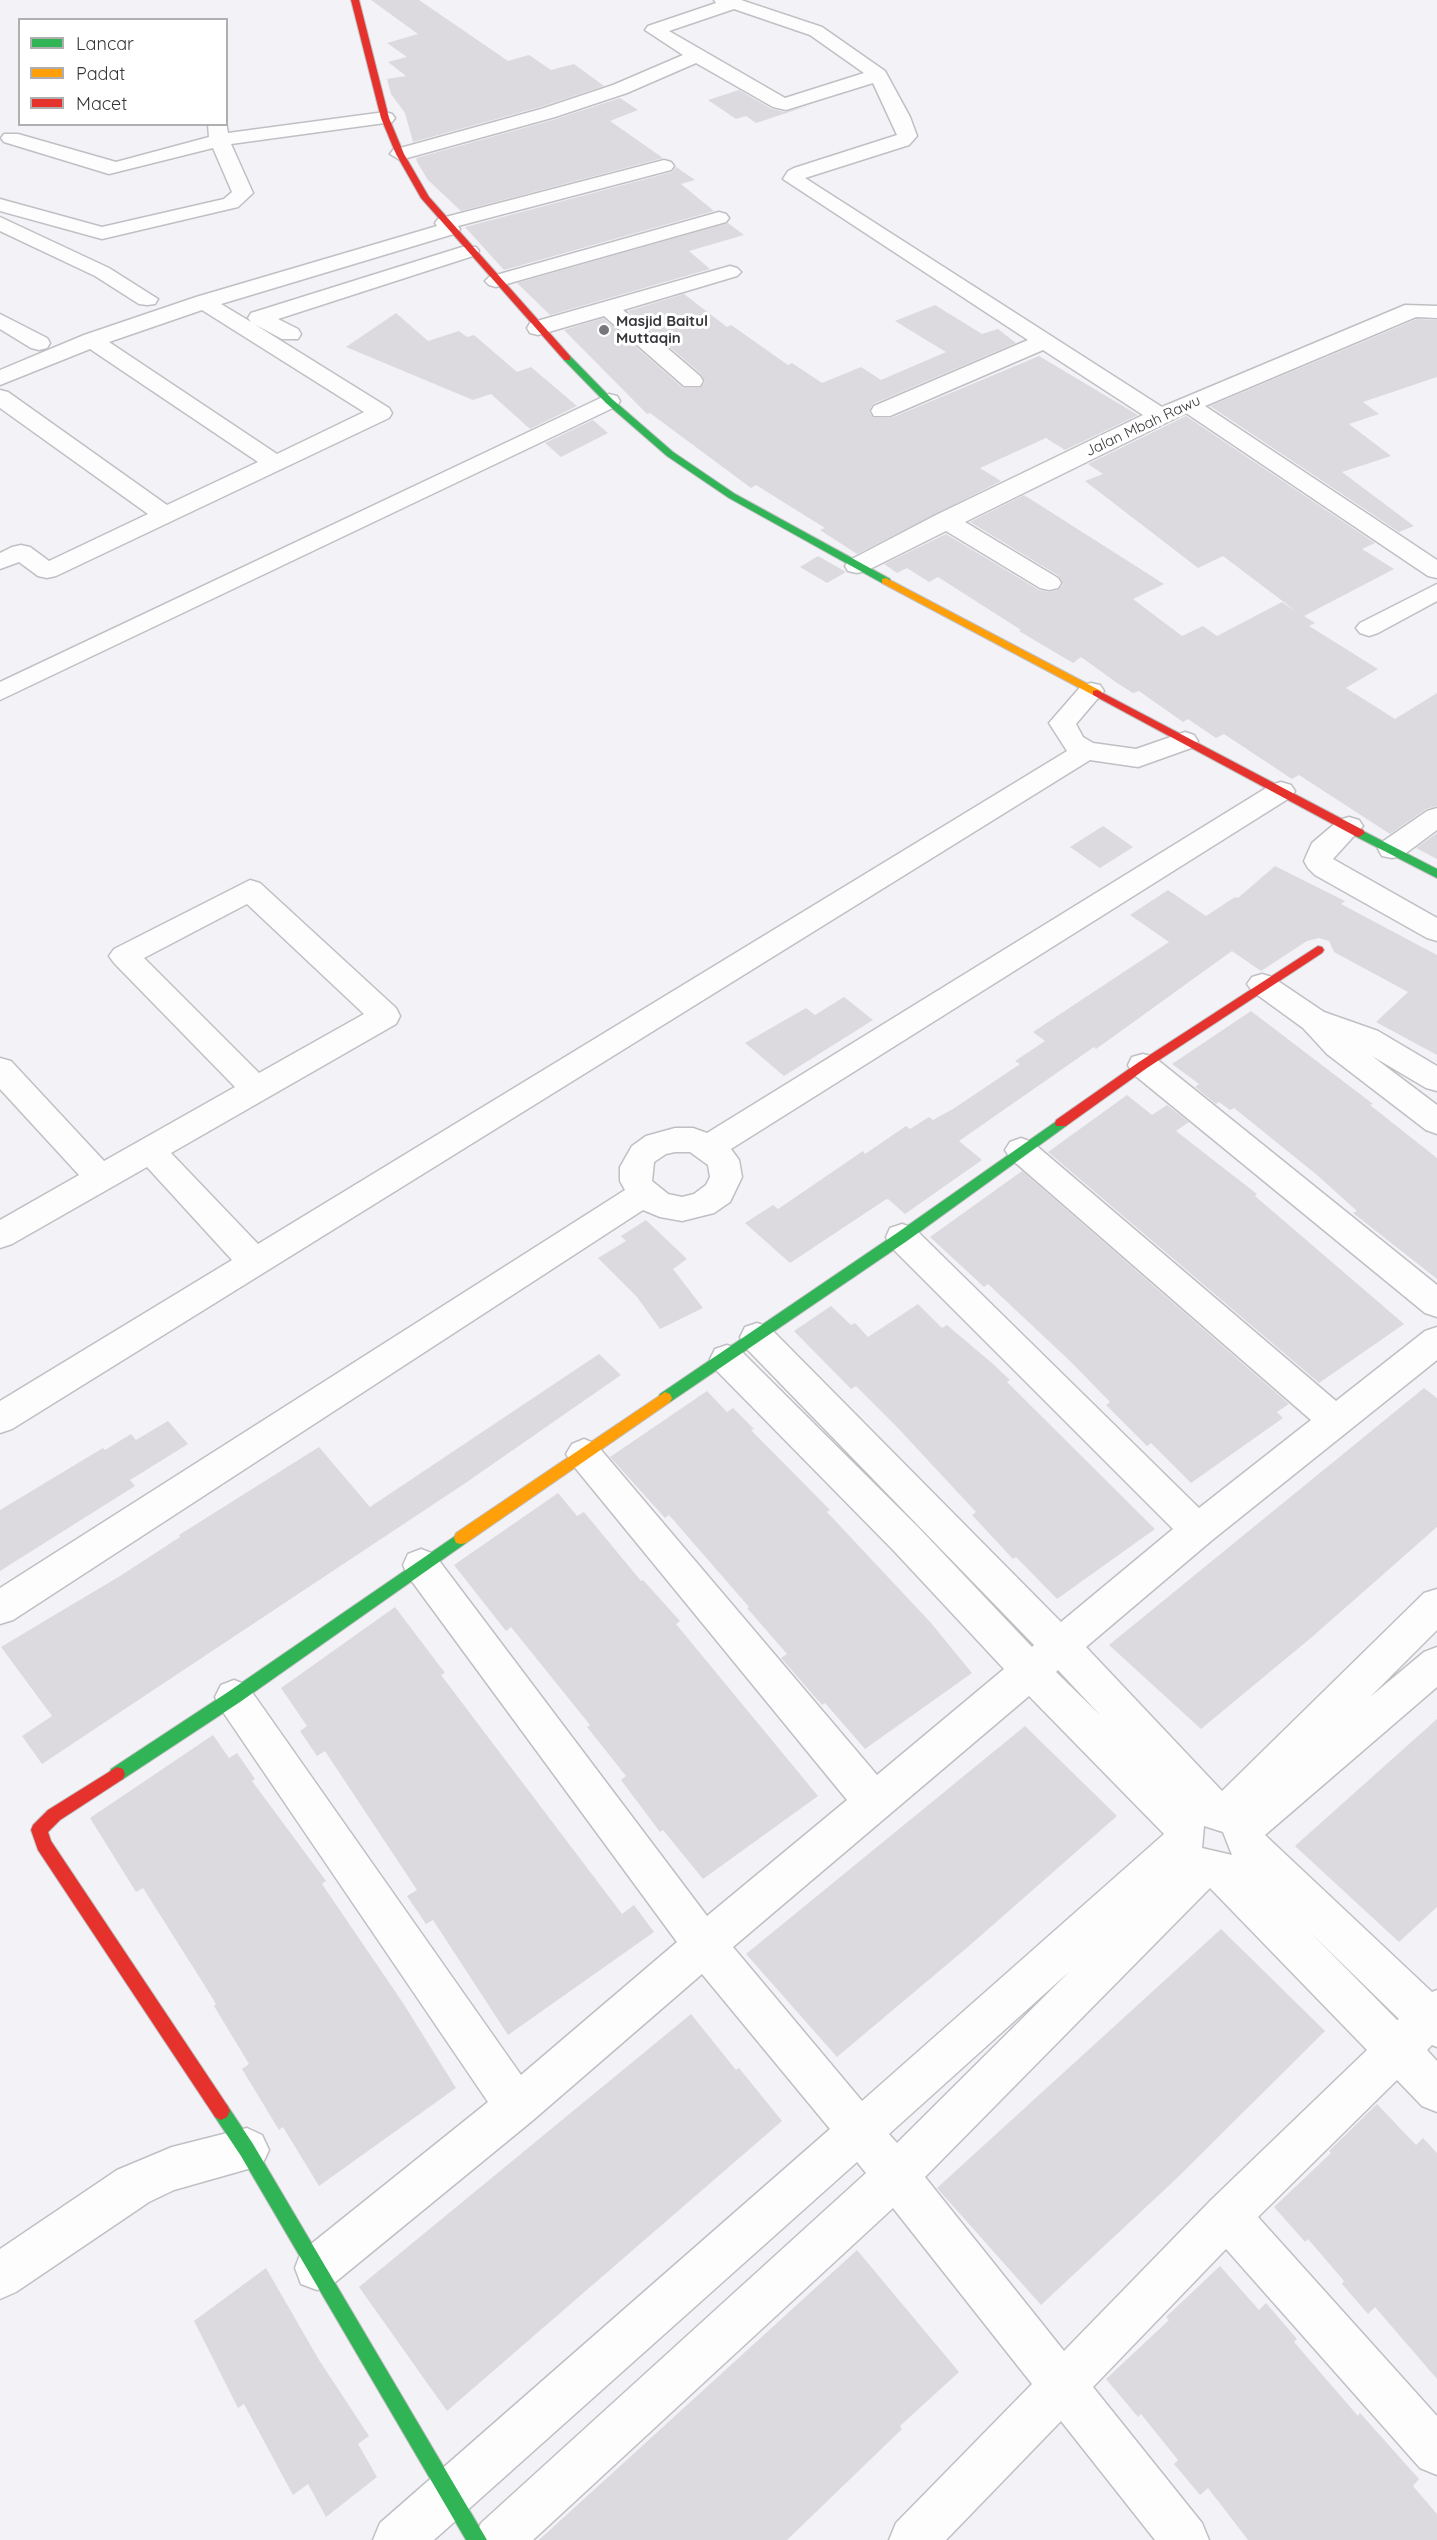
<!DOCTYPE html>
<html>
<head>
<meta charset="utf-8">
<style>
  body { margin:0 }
  #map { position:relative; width:1437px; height:2540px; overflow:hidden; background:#f2f2f7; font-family:Quicksand,sans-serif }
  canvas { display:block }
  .legend { position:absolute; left:18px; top:18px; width:210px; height:108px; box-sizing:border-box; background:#fff; border:2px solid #afafb0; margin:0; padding:8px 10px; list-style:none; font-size:18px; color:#37363a }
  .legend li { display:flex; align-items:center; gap:12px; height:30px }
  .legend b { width:30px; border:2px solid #afafb0 }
</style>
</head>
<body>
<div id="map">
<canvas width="1437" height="2540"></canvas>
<ul class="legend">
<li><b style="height:8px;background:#30b455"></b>Lancar</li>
<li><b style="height:8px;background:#ff9f0a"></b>Padat</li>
<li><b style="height:8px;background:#e5322d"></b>Macet</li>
</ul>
</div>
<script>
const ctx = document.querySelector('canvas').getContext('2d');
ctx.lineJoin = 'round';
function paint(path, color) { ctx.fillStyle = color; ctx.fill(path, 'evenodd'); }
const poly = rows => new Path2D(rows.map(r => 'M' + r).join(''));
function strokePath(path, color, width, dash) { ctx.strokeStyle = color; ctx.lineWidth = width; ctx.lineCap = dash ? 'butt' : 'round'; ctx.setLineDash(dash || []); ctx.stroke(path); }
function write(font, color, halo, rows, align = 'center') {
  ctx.font = font + ' Quicksand,sans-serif'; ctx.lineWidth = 6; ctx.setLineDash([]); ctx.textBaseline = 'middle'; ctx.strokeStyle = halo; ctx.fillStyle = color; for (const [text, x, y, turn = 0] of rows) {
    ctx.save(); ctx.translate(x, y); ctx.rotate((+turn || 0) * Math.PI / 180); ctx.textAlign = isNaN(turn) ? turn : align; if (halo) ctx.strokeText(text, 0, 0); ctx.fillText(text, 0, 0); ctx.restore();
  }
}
const building = poly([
  [371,0,419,0,508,61,529,55,551,70,574,64,604,86,540,107,413,142,405,113,391,94,387,79,406,76,388,62,407,57,387,43,418,34],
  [739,90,772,109,785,112,811,105,756,123,746,116,736,119,708,100],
  [620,98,638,110,610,121,663,158,461,211,428,180,417,162,416,158,556,119],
  [676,167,695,180,681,184,714,211,504,270,465,227,672,172],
  [728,223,744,235,689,251,710,269,550,315,517,283],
  [684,294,727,327,731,325,788,365,792,363,822,383,861,367,881,380,946,352,895,321,935,305,982,334,998,329,1016,343,873,404,869,412,874,418,891,418,1039,356,1138,415,1065,450,1046,438,980,468,1001,481,857,554,820,530,825,528,756,485,751,488,650,413,647,414,564,330,603,318,683,388,700,388,705,382,701,374,628,311],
  [396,313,428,341,459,331,467,337,474,335,517,372,531,367,577,406,530,429,491,394,473,400,346,347],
  [1417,319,1437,320,1437,377,1363,402,1379,414,1349,424,1391,456,1342,472,1414,526,1399,532,1210,406],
  [1186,416,1375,543,1362,549,1394,569,1304,616,1315,623,1309,626,1378,669,1346,688,1395,719,1437,693,1437,806,1426,809,1390,834,1299,775,1292,779,1224,734,1216,738,1188,719,1183,722,1139,691,1133,693,1117,683,1081,657,1073,663,1019,631,1021,630,938,577,929,582,907,568,897,573,884,564,946,534,1039,590,1049,592,1058,590,1063,584,1059,576,970,522,1024,495,1164,584,1133,599,1182,636,1203,626,1217,636,1282,602,1297,612,1223,556,1198,568,1085,481,1103,474,1088,464],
  [593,420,608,433,561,457,545,443],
  [818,556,846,572,827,583,800,567],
  [1103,826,1133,847,1100,868,1070,847],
  [1437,833,1437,859,1416,848],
  [1275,866,1345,901,1341,904,1437,955,1437,1055,1376,1022,1408,992,1334,952,1329,941,1319,938,1307,941,1261,971,1232,951,1096,1049,1094,1047,959,1141,982,1160,905,1214,888,1199,885,1200,790,1263,745,1223,773,1205,778,1209,863,1151,865,1154,906,1126,910,1129,929,1117,933,1120,953,1109,1020,1064,1015,1061,1045,1041,1033,1032,1169,942,1130,915,1168,890,1206,916,1235,897,1238,898],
  [844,997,873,1020,784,1076,745,1043,806,1008,815,1015],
  [1251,1011,1373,1104,1370,1105,1437,1158,1437,1279,1353,1213,1357,1211,1317,1175,1234,1108,1230,1110,1219,1102,1216,1104,1195,1087,1199,1084,1172,1064],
  [1127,1095,1152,1115,1167,1105,1189,1122,1176,1131,1257,1194,1255,1196,1404,1324,1319,1383,1048,1152],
  [1022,1171,1289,1404,1277,1412,1283,1418,1191,1483,1151,1443,1147,1446,1106,1405,1110,1402,1071,1362,988,1284,984,1287,930,1237],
  [646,1220,687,1259,673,1269,703,1308,660,1329,637,1297,598,1258,626,1241,621,1236],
  [918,1304,942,1328,947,1325,993,1364,1010,1380,1007,1382,1155,1529,1057,1599,1016,1557,1013,1559,972,1515,976,1512,896,1426,856,1386,851,1389,794,1331,831,1306,851,1325,855,1323,868,1337],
  [599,1354,621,1375,464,1484,170,1679,42,1764,22,1736,52,1716,1,1647,120,1576,180,1537,179,1535,319,1447,370,1507],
  [1424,1388,1437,1398,1437,1527,1312,1637,1201,1729,1109,1645],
  [707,1391,727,1412,733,1408,754,1429,751,1430,830,1510,827,1512,931,1623,972,1673,865,1749,825,1703,822,1705,781,1658,787,1654,747,1608,749,1607,669,1515,665,1518,610,1457],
  [168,1421,188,1444,130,1480,135,1486,0,1571,0,1510,103,1448,105,1450,131,1434,136,1440],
  [558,1493,577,1516,584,1512,641,1581,643,1580,680,1621,676,1624,818,1796,703,1879,663,1830,660,1832,621,1780,626,1776,587,1727,590,1725,511,1627,506,1631,454,1565],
  [395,1607,445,1673,441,1675,622,1914,634,1905,654,1932,508,2035,433,1920,426,1924,407,1896,417,1890,325,1751,317,1756,300,1731,307,1726,281,1688],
  [1437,1719,1437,1907,1399,1942,1295,1846],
  [1025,1726,1117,1816,969,1946,837,2057,746,1954],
  [213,1735,229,1758,237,1753,255,1779,252,1781,326,1881,322,1884,403,2003,456,2088,319,2186,283,2127,279,2130,242,2069,249,2064,214,2006,216,2004,205,1986,143,1888,136,1892,90,1818],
  [1221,1929,1325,2031,1176,2179,1041,2305,937,2188],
  [691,2014,736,2070,739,2068,782,2121,447,2411,359,2287],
  [1377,2104,1416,2145,1423,2138,1437,2153,1437,2379,1375,2307,1368,2314,1342,2284,1344,2281,1308,2239,1305,2242,1274,2207,1331,2153,1329,2151],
  [857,2250,959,2372,900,2426,902,2429,787,2540,539,2540],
  [1220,2266,1259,2310,1266,2303,1297,2339,1294,2342,1358,2416,1360,2413,1419,2479,1413,2486,1437,2514,1437,2540,1248,2540,1208,2488,1200,2495,1174,2464,1178,2460,1141,2414,1138,2417,1106,2379,1169,2320,1166,2317],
  [266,2268,319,2360,369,2436,358,2444,377,2477,326,2517,308,2484,293,2495,244,2404,238,2408,194,2321]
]);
const street = poly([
  [714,0,741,0,822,27,885,71,910,117,917,136,909,145,805,178,1162,407,1405,305,1437,306,1437,318,1416,317,1205,406,1437,560,1437,578,1428,576,1186,413,965,522,1058,578,1061,583,1058,588,1049,590,1040,588,946,531,866,571,857,573,848,571,845,566,848,561,936,515,1143,415,1043,350,890,416,874,416,871,411,874,406,1028,340,783,179,788,171,794,168,897,135,873,83,786,110,773,107,696,63,627,93,555,117,400,160,390,154,393,150,541,109,613,85,683,55,645,30,648,26,716,3,714,0],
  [734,9,810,35,864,73,785,98,669,31,734,9],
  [385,112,392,114,395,118,392,122,231,144,253,193,238,207,102,239,0,211,0,199,102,227,224,199,232,192,213,148,109,174,4,142,1,138,4,134,18,134,116,162,209,137,208,124,226,124,226,122,228,133,385,112],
  [664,160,671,162,674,166,671,170,458,226,460,229,457,233,221,304,251,322,248,318,251,313,462,247,476,247,479,251,476,255,278,319,298,329,301,334,298,339,282,339,254,324,389,408,392,413,389,418,56,576,47,578,38,576,19,562,0,569,0,553,12,547,21,545,30,547,49,561,148,514,0,408,0,390,8,392,167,505,258,462,90,349,0,385,0,370,84,335,196,297,437,226,435,223,438,219,664,160],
  [202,310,364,412,277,454,109,342,202,310],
  [719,212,726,214,729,218,726,222,496,287,489,285,485,281,489,277,719,212],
  [0,217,109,268,158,299,155,304,147,305,139,304,95,276,0,231,0,217],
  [730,266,737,268,741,272,737,276,623,310,700,376,703,381,700,386,684,386,604,316,538,335,530,333,527,328,530,323,730,266],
  [0,314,47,338,50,343,47,348,39,350,31,348,0,329,0,314],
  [609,394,617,396,620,401,617,406,0,700,0,682,609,394],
  [1437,584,1437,601,1378,633,1369,636,1360,633,1356,628,1360,623,1437,584],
  [1091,683,1100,685,1104,691,1076,724,1083,737,1093,743,1136,749,1185,732,1194,735,1198,741,1194,747,1138,767,1090,760,12,1429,0,1433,0,1401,232,1260,147,1167,12,1244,0,1248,0,1220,79,1175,0,1089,0,1058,11,1061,104,1161,235,1087,114,963,109,956,114,949,250,880,260,883,396,1008,400,1016,396,1024,171,1153,258,1244,1067,751,1049,723,1082,685,1091,683],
  [247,904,364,1014,259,1073,144,958,247,904],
  [1281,782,1291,785,1295,791,1291,797,731,1149,739,1160,742,1177,730,1202,714,1213,682,1221,660,1217,643,1210,13,1620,0,1624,0,1588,625,1190,620,1181,620,1167,632,1146,646,1136,675,1128,693,1128,707,1133,1271,785,1281,782],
  [675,1152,690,1152,708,1165,710,1177,706,1185,694,1194,682,1197,668,1194,652,1181,654,1162,666,1154,675,1152],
  [1437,808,1437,830,1402,856,1392,858,1382,856,1378,849,1382,842,1427,811,1437,808],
  [1349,817,1359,820,1363,826,1333,859,1437,918,1437,941,1427,938,1315,875,1308,868,1304,861,1312,843,1339,820,1349,817],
  [1262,974,1272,977,1324,1012,1378,1031,1437,1066,1437,1091,1426,1088,1372,1056,1437,1105,1437,1134,1426,1130,1327,1054,1303,1028,1252,991,1247,984,1252,977,1262,974],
  [1143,1054,1154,1057,1437,1285,1437,1317,1425,1313,1132,1073,1128,1065,1132,1057,1143,1054],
  [1021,1138,1032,1142,1336,1401,1425,1331,1437,1327,1437,1360,1211,1541,1086,1647,1222,1791,1424,1593,1437,1589,1437,1630,1370,1697,1424,1652,1437,1647,1437,1687,1265,1835,1432,1992,1437,1990,1437,2047,1432,2045,1427,2050,1437,2061,1437,2112,1422,2106,1397,2080,1258,2217,1437,2416,1437,2475,1420,2468,1226,2249,1093,2387,1202,2523,1209,2540,1155,2540,1061,2421,946,2540,889,2540,896,2523,1032,2384,893,2208,533,2540,474,2540,481,2523,866,2173,857,2162,434,2540,373,2540,380,2523,830,2129,702,1974,532,2121,333,2284,317,2290,301,2284,295,2268,301,2252,488,2102,221,1709,215,1697,221,1685,234,1680,247,1685,521,2075,677,1942,408,1576,403,1565,408,1554,421,1549,434,1554,707,1916,847,1800,572,1464,566,1454,572,1444,584,1439,596,1444,877,1775,1004,1669,894,1551,715,1369,710,1359,715,1349,727,1345,739,1349,920,1529,1032,1647,1034,1645,745,1347,740,1337,745,1327,757,1323,769,1327,1061,1622,1173,1529,890,1246,886,1237,890,1228,902,1224,914,1228,1199,1508,1311,1420,1010,1158,1005,1150,1010,1142,1021,1138],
  [1058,1670,1101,1716,1056,1672,1058,1670],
  [1029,1696,1164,1834,862,2101,733,1947,1029,1696],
  [1204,1826,1223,1832,1232,1855,1202,1848,1204,1826],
  [1210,1888,1367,2050,1211,2200,1064,2351,925,2177,1210,1888],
  [1311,1933,1399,2019,1397,2020,1311,1933],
  [1070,1971,897,2143,889,2134,1070,1971],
  [247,2128,262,2135,269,2150,262,2165,174,2190,149,2202,16,2292,0,2299,0,2249,117,2170,172,2147,247,2128]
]);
const fast = poly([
  [564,356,570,356,612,399,673,452,735,494,890,579,890,583,882,583,729,498,667,456,606,403,564,360,564,356],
  [1359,829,1437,869,1437,878,1355,836,1353,833,1359,829],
  [1061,1118,1067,1123,1066,1126,907,1241,670,1402,665,1404,660,1402,658,1398,660,1394,897,1233,1061,1118],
  [461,1532,466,1533,468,1538,466,1543,240,1702,123,1779,117,1781,111,1779,109,1774,111,1769,228,1692,461,1532],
  [221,2102,227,2105,253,2144,487,2540,466,2540,241,2156,215,2117,212,2111,215,2105,221,2102]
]);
const slow = poly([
  [886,578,1101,691,1102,693,1101,695,1093,695,882,583,882,579,886,578],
  [665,1392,670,1394,672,1398,670,1402,466,1543,461,1544,456,1543,454,1538,456,1533,665,1392]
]);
const jam = poly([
  [351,0,359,0,389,118,404,154,429,197,570,356,570,360,564,360,421,198,396,154,381,118,351,0],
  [1097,690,1363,830,1365,833,1359,837,1355,836,1093,695,1093,691,1097,690],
  [1318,946,1322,947,1324,950,1322,953,1147,1068,1066,1126,1056,1126,1055,1123,1056,1120,1139,1062,1318,946],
  [117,1767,123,1769,125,1774,123,1779,60,1820,48,1832,51,1841,227,2105,230,2111,227,2117,221,2120,215,2117,38,1850,31,1830,33,1825,48,1810,117,1767]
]);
const markers = [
  [604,330,6,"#78787c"]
];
const farPoinames = [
  ["Masjid Baitul",616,321],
  ["Muttaqin",616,338]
];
const farStreetnames = [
  ["Jalan Mbah Rawu",1143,426,-25]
];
paint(building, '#dcdade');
strokePath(street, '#c0bfc3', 3);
strokePath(fast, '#c0bfc3', 2);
strokePath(slow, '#c0bfc3', 2);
strokePath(jam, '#c0bfc3', 2);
paint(street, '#fdfdfe');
paint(fast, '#30b455');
paint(slow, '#ff9f0a');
paint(jam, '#e5322d');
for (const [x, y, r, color] of markers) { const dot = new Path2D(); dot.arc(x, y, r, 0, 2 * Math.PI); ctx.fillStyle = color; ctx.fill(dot); strokePath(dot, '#fff', 2); }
write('bold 15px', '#37363a', '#fff', farPoinames, 'left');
write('15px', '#37363a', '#fff', farStreetnames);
</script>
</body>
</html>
